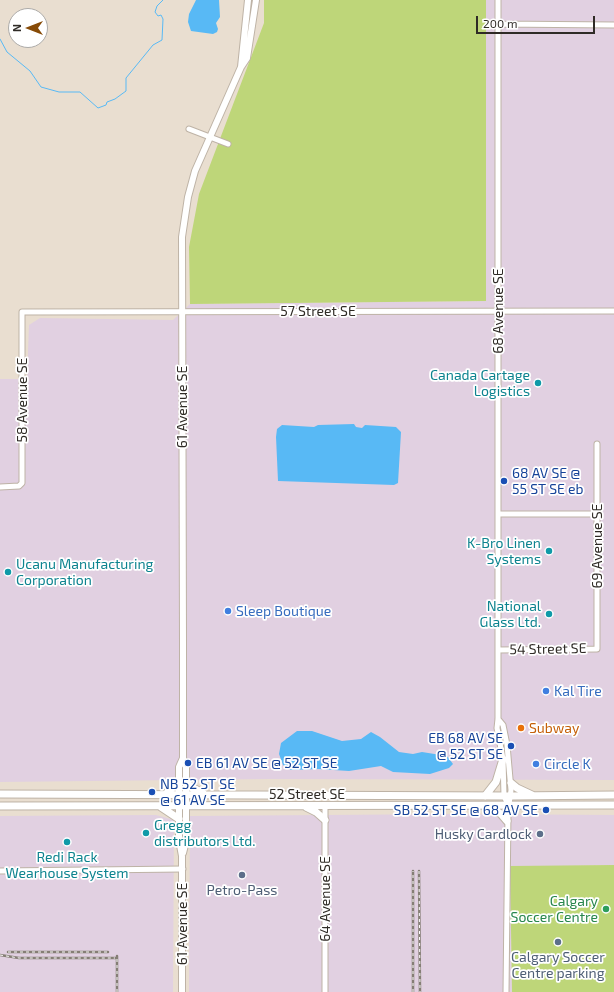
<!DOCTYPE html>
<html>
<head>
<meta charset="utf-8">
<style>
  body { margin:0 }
  #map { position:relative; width:614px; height:992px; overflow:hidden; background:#e9ded0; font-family:"Exo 2",sans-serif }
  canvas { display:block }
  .north { position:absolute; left:8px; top:8px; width:40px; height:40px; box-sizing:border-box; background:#fff; border:1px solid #acaaa8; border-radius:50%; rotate:270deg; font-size:11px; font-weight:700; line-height:16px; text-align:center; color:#2f2b26 }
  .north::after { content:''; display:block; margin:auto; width:14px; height:18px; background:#874b07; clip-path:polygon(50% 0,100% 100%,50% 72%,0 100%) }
  .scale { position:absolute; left:476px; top:16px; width:119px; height:18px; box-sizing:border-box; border:2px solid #2f2b26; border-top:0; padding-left:5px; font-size:12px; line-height:14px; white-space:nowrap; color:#2f2b26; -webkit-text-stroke:3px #fff; paint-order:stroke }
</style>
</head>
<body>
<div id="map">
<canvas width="614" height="992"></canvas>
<div class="north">N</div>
<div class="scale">200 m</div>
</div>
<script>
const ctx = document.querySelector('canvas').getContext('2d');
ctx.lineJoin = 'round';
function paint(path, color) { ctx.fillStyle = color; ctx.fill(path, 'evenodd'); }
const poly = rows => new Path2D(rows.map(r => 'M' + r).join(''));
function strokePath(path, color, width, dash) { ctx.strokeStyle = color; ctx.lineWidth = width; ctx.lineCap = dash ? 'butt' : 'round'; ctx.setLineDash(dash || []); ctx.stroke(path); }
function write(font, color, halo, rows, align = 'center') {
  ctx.font = font + ' "Exo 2",sans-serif'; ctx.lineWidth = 3.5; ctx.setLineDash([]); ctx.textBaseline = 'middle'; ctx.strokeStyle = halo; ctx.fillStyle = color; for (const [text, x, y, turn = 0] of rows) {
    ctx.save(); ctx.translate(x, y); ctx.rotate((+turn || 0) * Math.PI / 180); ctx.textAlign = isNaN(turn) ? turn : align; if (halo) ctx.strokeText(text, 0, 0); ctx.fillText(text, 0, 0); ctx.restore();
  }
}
const commercial = poly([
  [486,0,614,0,614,780,270,779,0,782,0,379,27,379,29,325,40,318,173,320,190,304,486,301],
  [459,814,614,815,614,865,510,867,512,992,189,992,190,816],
  [156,815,174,820,173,992,0,992,0,816]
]);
const green = poly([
  [264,0,486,0,486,301,190,304,189,247,199,194,264,23],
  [614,865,614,992,512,992,510,866]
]);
const water = poly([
  [196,0,219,0,220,17,216,23,218,29,217,32,213,34,191,31,188,22,189,14],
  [354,424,356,427,362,428,365,425,396,427,401,432,398,483,394,485,278,481,276,437,277,429,282,425,314,427,318,425],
  [297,731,312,731,342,741,361,739,371,732,380,737,399,752,413,754,422,752,447,756,453,764,449,768,430,774,393,772,381,766,349,771,318,769,291,770,283,765,279,754,281,743]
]);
const stream = poly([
  [0,39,7,52,30,71,41,87,59,92,80,92,98,108,106,105,107,102,115,99,126,91,126,78,153,45,162,40,163,19,161,15,158,16,155,12,157,6,163,0]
]);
const minor = poly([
  [498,0,498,719,497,728,503,759,504,796,508,805],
  [498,24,614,25],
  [189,129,228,144],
  [0,487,19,486,22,483,22,312,614,311],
  [498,514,597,514],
  [498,650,597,649,597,444],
  [498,719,503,725,507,745,511,790,508,812,506,992],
  [325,806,325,992],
  [0,871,183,869]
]);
const tertiary = poly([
  [241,67,248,0],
  [183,758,186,767,186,841,183,853],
  [182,992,182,856,179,840,179,767,183,758,183,644,182,237,188,197,195,171,241,67,247,58,256,0]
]);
const secondary = poly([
  [186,781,191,787,203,793],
  [511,783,517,788,532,795],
  [0,794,511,796,614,795],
  [166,794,179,780],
  [485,796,496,782,503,759],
  [0,806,614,805],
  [488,806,501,814,507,821],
  [161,807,179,819],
  [306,807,316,812,325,820]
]);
const rail = poly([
  [419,871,420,992],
  [8,952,108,952],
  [0,955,19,958,115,958],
  [117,992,117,956],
  [413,992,413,871]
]);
const markers = [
  [538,383,4,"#0f9aa8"],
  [504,481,4,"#1a4fb4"],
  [549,551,4,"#0f9aa8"],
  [8,572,4,"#0f9aa8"],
  [228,611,4,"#3f7fe0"],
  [549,614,4,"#0f9aa8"],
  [546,691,4,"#3f7fe0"],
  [521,728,4,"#e8710a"],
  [511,746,4,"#1a4fb4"],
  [188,763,4,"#1a4fb4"],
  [536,764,4,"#3f7fe0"],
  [152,792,4,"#1a4fb4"],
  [546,810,4,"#1a4fb4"],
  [146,833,4,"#0f9aa8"],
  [540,834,4,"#5c6f8a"],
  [67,842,4,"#0f9aa8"],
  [242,875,4,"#5c6f8a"],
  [606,909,4,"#2e9e5b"],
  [558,942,4,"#5c6f8a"]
];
const streetNames = [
  ["57 Street SE",318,311],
  ["68 Avenue SE",498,311,-90],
  ["58 Avenue SE",22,400,-90],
  ["61 Avenue SE",182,407,-90],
  ["69 Avenue SE",597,546,-90],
  ["54 Street SE",548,649,-1],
  ["52 Street SE",307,794],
  ["64 Avenue SE",325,899,-90],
  ["61 Avenue SE",182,924,-90]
];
const cultureNames = [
  ["Canada Cartage",530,375],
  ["Logistics",530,391],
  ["K-Bro Linen",541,543],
  ["Systems",541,559],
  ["Ucanu Manufacturing",16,564,"left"],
  ["Corporation",16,580,"left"],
  ["National",541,606],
  ["Glass Ltd.",541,622],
  ["Gregg",154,825,"left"],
  ["distributors Ltd.",154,841,"left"],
  ["Redi Rack",67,857,"center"],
  ["Wearhouse System",67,873,"center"]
];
const transitNames = [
  ["68 AV SE @",512,473],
  ["55 ST SE eb",512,489],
  ["EB 68 AV SE",503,738,"right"],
  ["@ 52 ST SE",503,754,"right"],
  ["EB 61 AV SE @ 52 ST SE",196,763],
  ["NB 52 ST SE",160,784],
  ["@ 61 AV SE",160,800],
  ["SB 52 ST SE @ 68 AV SE",538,810,"right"]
];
const shopNames = [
  ["Sleep Boutique",236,611],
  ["Kal Tire",554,691],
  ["Circle K",544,764]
];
const foodNames = [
  ["Subway",529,728]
];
const serviceNames = [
  ["Husky Cardlock",532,834,"right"],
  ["Petro-Pass",242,890],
  ["Calgary Soccer",558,957],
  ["Centre parking",558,973]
];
const leisureNames = [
  ["Calgary",598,901],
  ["Soccer Centre",598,917]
];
paint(commercial, '#e1d0e1');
paint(green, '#bed679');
paint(water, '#58b9f5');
strokePath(stream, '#58b9f5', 1);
strokePath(minor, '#beb3a6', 7);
strokePath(tertiary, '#beb3a6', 8);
strokePath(secondary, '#beb3a6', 9);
strokePath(minor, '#fff', 5);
strokePath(tertiary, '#fff', 6);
strokePath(secondary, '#fff', 7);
strokePath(rail, '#857e75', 2.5);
strokePath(rail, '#fff', 1, [3]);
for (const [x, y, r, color] of markers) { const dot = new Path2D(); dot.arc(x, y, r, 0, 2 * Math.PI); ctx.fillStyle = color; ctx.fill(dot); strokePath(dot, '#fff', 1.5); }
write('14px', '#2f2b26', '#fff', streetNames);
write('14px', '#0d838f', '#fff', cultureNames, 'right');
write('14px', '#164399', '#fff', transitNames, 'left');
write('14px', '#366cbe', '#fff', shopNames, 'left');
write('14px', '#c56008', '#fff', foodNames, 'left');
write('14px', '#4e5e75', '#fff', serviceNames);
write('14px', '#27864d', '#fff', leisureNames, 'right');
</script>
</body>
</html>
